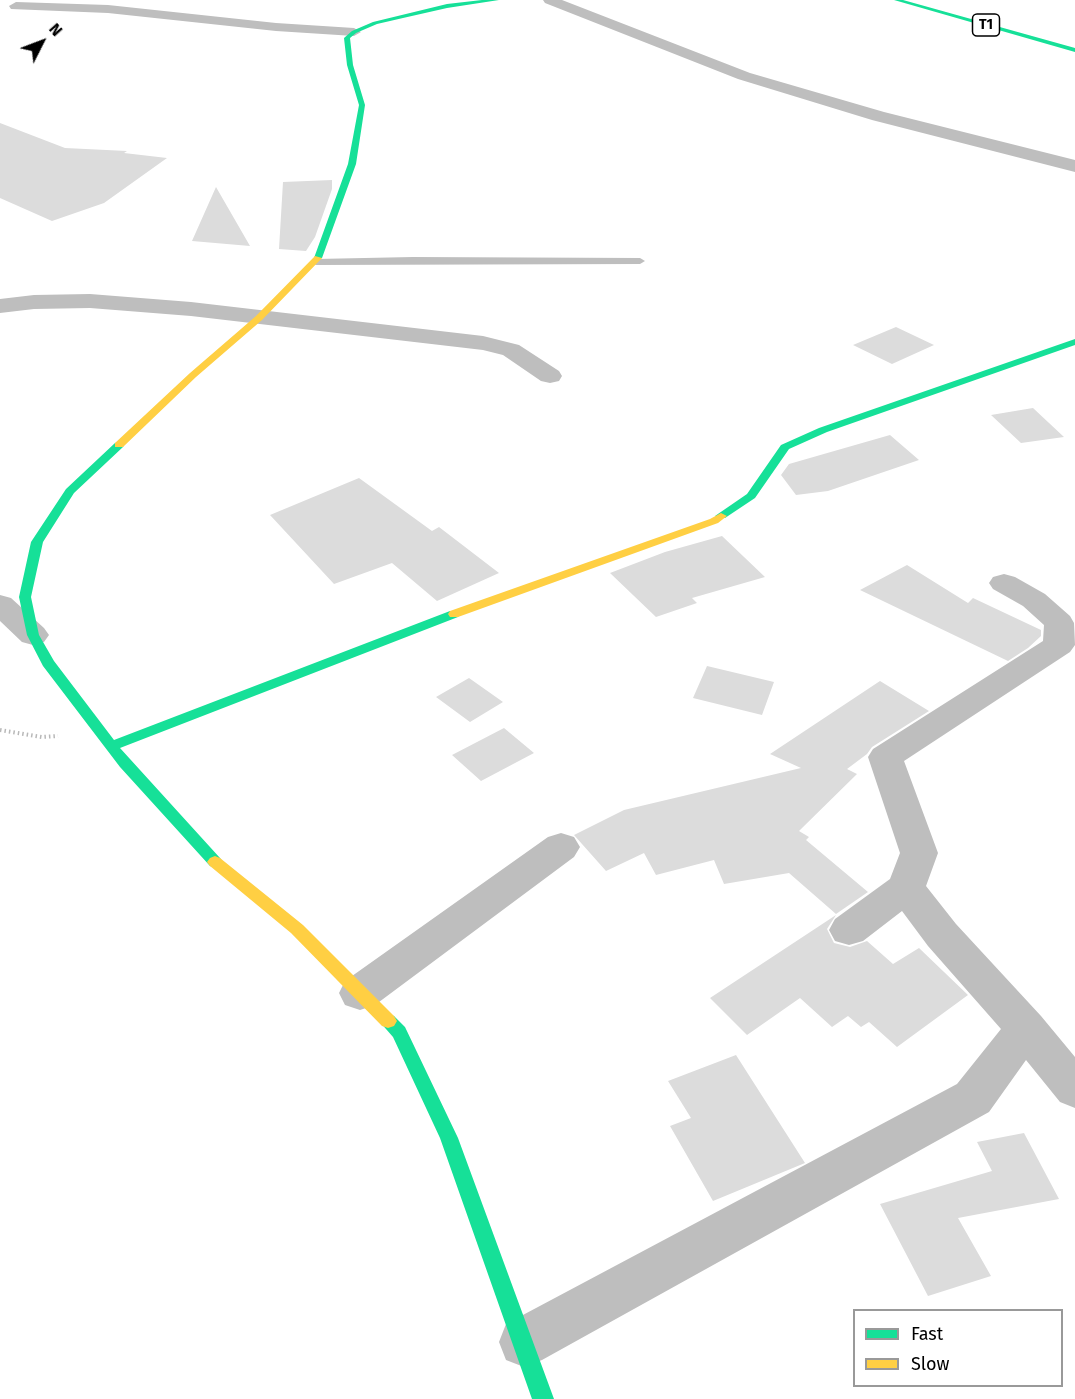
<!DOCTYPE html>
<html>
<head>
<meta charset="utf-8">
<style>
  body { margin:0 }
  #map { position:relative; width:1075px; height:1399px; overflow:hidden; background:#fff; font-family:"Fira Sans",sans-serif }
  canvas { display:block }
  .legend { position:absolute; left:853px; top:1309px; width:210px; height:78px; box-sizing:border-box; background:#fff; border:2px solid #999; margin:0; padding:8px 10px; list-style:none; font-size:18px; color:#000 }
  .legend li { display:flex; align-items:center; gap:12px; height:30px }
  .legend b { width:30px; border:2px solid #999 }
  .north { position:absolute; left:12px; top:12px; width:60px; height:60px; -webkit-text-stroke:4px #fff; paint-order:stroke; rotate:48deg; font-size:16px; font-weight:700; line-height:24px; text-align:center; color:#000 }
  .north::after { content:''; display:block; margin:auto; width:21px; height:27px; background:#000; clip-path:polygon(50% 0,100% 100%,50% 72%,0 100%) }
</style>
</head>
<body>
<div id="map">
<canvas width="1075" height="1399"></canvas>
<ul class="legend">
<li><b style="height:8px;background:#16e098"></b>Fast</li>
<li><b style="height:8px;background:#ffcf43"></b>Slow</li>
</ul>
<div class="north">N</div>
</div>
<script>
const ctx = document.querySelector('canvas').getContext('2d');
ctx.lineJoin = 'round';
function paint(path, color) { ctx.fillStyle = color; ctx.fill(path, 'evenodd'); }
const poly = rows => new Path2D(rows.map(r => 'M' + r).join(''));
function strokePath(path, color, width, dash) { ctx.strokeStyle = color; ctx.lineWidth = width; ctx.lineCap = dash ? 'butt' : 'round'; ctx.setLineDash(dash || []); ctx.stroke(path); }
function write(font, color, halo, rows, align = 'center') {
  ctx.font = font + ' "Fira Sans",sans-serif'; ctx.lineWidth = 5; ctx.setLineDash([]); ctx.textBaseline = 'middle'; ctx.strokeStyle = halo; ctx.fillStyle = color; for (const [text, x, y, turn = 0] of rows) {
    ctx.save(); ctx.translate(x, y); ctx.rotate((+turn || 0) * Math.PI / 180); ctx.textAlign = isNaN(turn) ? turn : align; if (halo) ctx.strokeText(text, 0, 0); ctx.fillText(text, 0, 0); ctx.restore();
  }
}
const building = poly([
  [0,123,65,148,127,151,124,153,167,158,104,203,52,221,0,198],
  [332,180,332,189,315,237,306,251,279,249,283,182],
  [216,187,250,246,192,241],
  [896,327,934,345,892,364,853,345],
  [1033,408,1064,437,1021,443,991,415],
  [890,435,919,460,828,491,796,495,781,475,789,464],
  [359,478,432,531,439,527,499,573,437,601,392,563,334,584,270,515],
  [722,536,765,577,692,598,697,603,656,617,610,573,665,552],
  [907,565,968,603,973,598,1041,630,1041,636,1028,648,1008,661,860,590],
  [707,666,774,682,762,715,693,698],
  [469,678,503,702,470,722,436,697],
  [880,681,929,711,872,747,867,754,847,769,857,774,799,831,809,837,806,840,868,892,836,914,789,873,724,884,714,860,656,875,644,853,606,871,574,835,624,810,801,768,770,754],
  [504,728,534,753,481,781,452,755],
  [836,915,827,929,834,943,850,947,867,941,893,964,919,948,968,995,897,1047,869,1022,861,1027,848,1016,832,1027,800,998,747,1035,710,998],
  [736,1055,805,1163,713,1201,670,1126,691,1118,668,1081],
  [1024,1133,1059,1199,958,1218,991,1276,928,1296,880,1204,992,1171,977,1142]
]);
const path = poly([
  [0,730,42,737,58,736]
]);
const lane = poly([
  [413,257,640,258,645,261,640,264,316,265,311,262,316,259,413,257]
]);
const street = poly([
  [543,0,562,0,750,73,884,112,1075,160,1075,172,872,120,738,79,545,3,543,0],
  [16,2,108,5,276,23,354,28,361,32,354,36,276,31,108,13,11,9,9,6,16,2],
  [90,294,191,302,483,336,519,345,559,371,562,376,559,381,550,383,541,381,503,355,483,350,191,316,90,308,34,309,0,313,0,299,34,295,90,294],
  [1004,574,1015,577,1045,594,1070,616,1074,623,1075,645,1070,652,904,761,938,853,926,886,956,924,1041,1016,1075,1057,1075,1108,1060,1102,1026,1060,989,1112,542,1360,524,1367,506,1360,499,1342,506,1324,957,1084,1001,1029,928,946,902,911,863,941,849,945,835,941,829,930,835,919,890,879,900,853,868,757,873,749,1043,641,1044,625,1023,606,993,589,989,583,993,577,1004,574],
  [0,595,11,598,44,628,49,635,44,642,33,645,22,642,0,621,0,595],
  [561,833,574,837,580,847,574,857,375,1005,360,1010,345,1005,339,993,345,981,548,837,561,833]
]);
const fast = poly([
  [482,0,499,0,447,8,403,18,377,24,356,33,350,38,353,65,365,105,356,164,322,258,315,260,314,258,348,164,359,105,347,65,344,38,352,31,373,22,447,4,482,0],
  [894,0,903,0,1075,48,1075,52,894,0],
  [1075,339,1075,345,827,432,789,449,755,498,725,518,717,518,715,516,747,494,781,445,819,428,1075,339],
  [119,442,124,445,123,447,74,493,43,542,31,597,39,635,54,661,114,740,450,611,458,611,460,614,458,617,120,748,220,858,223,862,220,866,215,868,210,866,120,767,43,666,27,635,19,597,31,542,66,489,115,443,119,442],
  [388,1014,394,1016,405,1027,458,1138,554,1399,532,1399,440,1138,393,1037,379,1021,382,1016,388,1014]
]);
const slow = poly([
  [315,256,322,258,262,320,196,377,123,447,115,447,115,443,190,373,256,316,315,256],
  [721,513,727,516,718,523,458,617,450,617,448,614,450,611,710,519,721,513],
  [215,856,220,858,303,925,394,1016,397,1021,394,1026,388,1028,382,1026,291,933,210,866,207,862,210,858,215,856]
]);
const shields = [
  [986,25,27]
];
const shieldNames = [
  ["T1",986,25]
];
paint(building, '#dcdcdc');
strokePath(path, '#b8b8b8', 4, [1.5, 3]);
paint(lane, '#bebebe');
paint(street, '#bebebe');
paint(fast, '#16e098');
paint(slow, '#ffcf43');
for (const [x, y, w] of shields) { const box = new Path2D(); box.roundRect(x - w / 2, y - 11, w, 22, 4.5); ctx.fillStyle = '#fff'; ctx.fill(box); strokePath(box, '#000', 1.5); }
write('bold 14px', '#000', null, shieldNames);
</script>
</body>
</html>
